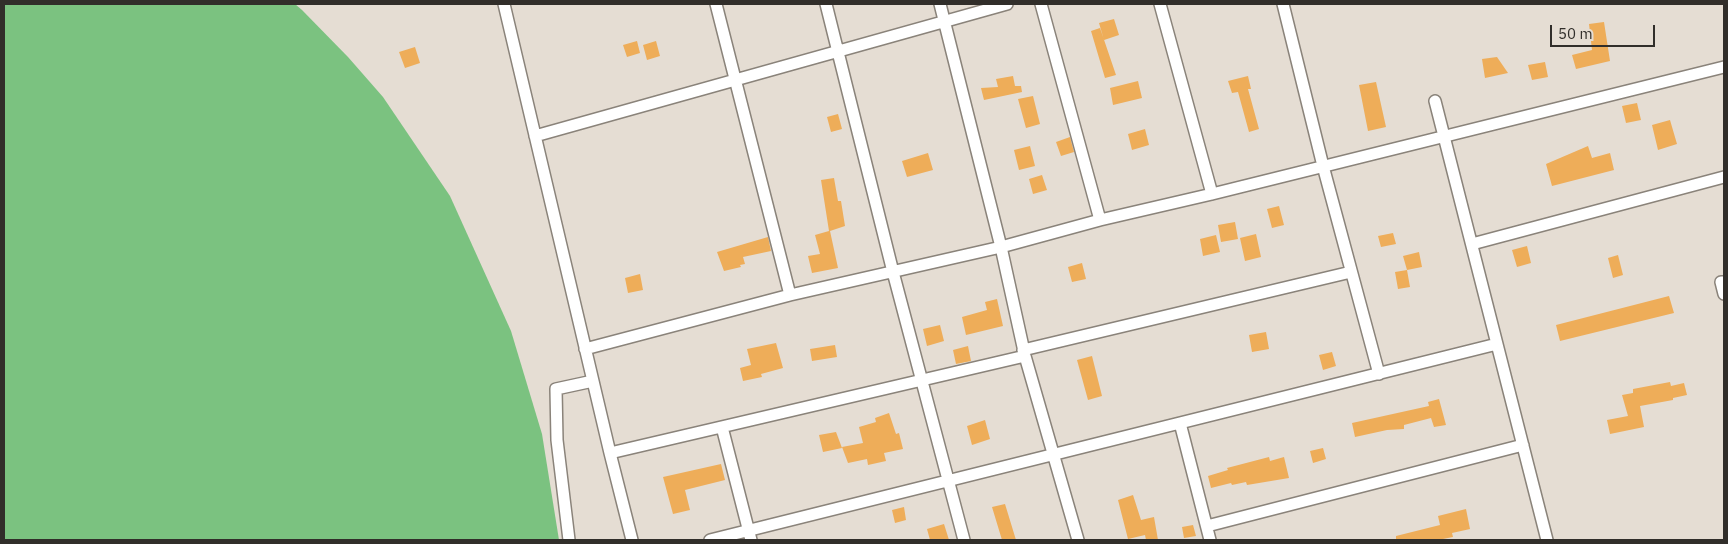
<!DOCTYPE html>
<html>
<head>
<meta charset="utf-8">
<style>
  body { margin:0 }
  #map { position:relative; width:1728px; height:544px; overflow:hidden; background:#e5ddd3; font-family:"IBM Plex Sans",sans-serif }
  canvas { display:block }
  .frame { position:absolute; inset:0; border:5px solid #312e2a; pointer-events:none }
  .scale { position:absolute; left:1550px; top:25px; width:105px; height:22px; box-sizing:border-box; border:2px solid #312e2a; border-top:0; padding-left:6px; font-size:15px; line-height:18px; white-space:nowrap; color:#312e2a; -webkit-text-stroke:4px #e5ddd3; paint-order:stroke }
</style>
</head>
<body>
<div id="map">
<canvas width="1728" height="544"></canvas>
<div class="frame"></div>
<div class="scale">50 m</div>
</div>
<script>
const ctx = document.querySelector('canvas').getContext('2d');
ctx.lineJoin = 'round';
function paint(path, color) { ctx.fillStyle = color; ctx.fill(path, 'evenodd'); }
const poly = rows => new Path2D(rows.map(r => 'M' + r).join(''));
function strokePath(path, color, width, dash) { ctx.strokeStyle = color; ctx.lineWidth = width; ctx.lineCap = dash ? 'butt' : 'round'; ctx.setLineDash(dash || []); ctx.stroke(path); }
const green = poly([
  [4,4,295,4,302,10,348,57,383,97,450,196,511,331,542,434,559,540,4,540]
]);
const building = poly([
  [1114,19,1119,35,1104,40,1099,23],
  [1604,22,1610,61,1576,69,1572,55,1592,50,1589,24],
  [1100,28,1116,75,1105,78,1091,31],
  [637,41,640,53,627,57,623,45],
  [656,41,660,56,647,60,643,45],
  [415,47,420,63,405,68,399,52],
  [1497,57,1508,73,1485,78,1482,59],
  [1545,62,1548,77,1532,80,1528,65],
  [1013,76,1015,86,1021,86,1022,92,984,100,981,88,998,87,996,79],
  [1248,76,1251,89,1248,89,1259,129,1249,132,1238,92,1232,93,1228,81],
  [1138,81,1142,98,1113,105,1110,88],
  [1376,82,1386,127,1368,131,1359,85],
  [1033,96,1040,124,1026,128,1018,99],
  [1637,103,1641,120,1626,123,1622,106],
  [838,114,842,129,831,132,827,117],
  [1670,120,1677,144,1658,150,1652,125],
  [1145,129,1149,145,1132,150,1128,134],
  [1070,137,1074,152,1061,156,1056,142],
  [1030,146,1035,166,1019,170,1014,150],
  [1588,146,1592,158,1610,153,1614,170,1552,186,1546,164],
  [928,153,933,170,907,177,902,161],
  [1042,175,1047,190,1033,194,1029,179],
  [834,178,838,201,841,201,845,226,830,231,838,268,812,273,808,256,820,254,815,235,829,231,821,180],
  [1279,206,1284,225,1272,228,1267,209],
  [1235,222,1238,239,1221,242,1218,225],
  [1393,233,1396,244,1381,247,1378,236],
  [1256,234,1261,257,1245,261,1240,238],
  [1216,235,1220,252,1203,256,1200,239],
  [768,237,771,251,743,257,745,264,740,265,741,267,724,271,717,252],
  [1527,246,1531,263,1517,267,1512,250],
  [1419,252,1422,267,1407,270,1403,256],
  [1618,255,1623,275,1613,278,1608,258],
  [1082,263,1086,279,1072,282,1068,267],
  [1407,270,1410,287,1398,289,1395,272],
  [640,274,643,290,628,293,625,278],
  [1669,296,1674,313,1560,341,1556,325],
  [997,299,1003,326,966,335,962,317,987,310,985,302],
  [940,325,944,341,927,346,923,329],
  [1266,332,1269,349,1252,352,1249,335],
  [776,343,783,368,761,374,762,377,743,381,740,368,751,365,747,349],
  [835,345,837,357,812,361,810,349],
  [968,346,971,361,956,364,953,350],
  [1332,352,1336,366,1323,370,1319,355],
  [1092,356,1102,396,1088,400,1077,360],
  [1670,382,1671,386,1684,383,1687,395,1673,398,1673,400,1640,406,1644,427,1610,434,1607,420,1628,416,1622,395,1633,393,1633,389],
  [1439,399,1446,425,1434,427,1431,418,1404,425,1404,429,1387,430,1355,437,1352,423,1429,406,1428,402],
  [889,413,896,434,899,433,903,449,884,453,886,461,868,465,867,459,848,463,842,447,863,443,859,427,876,422,875,418],
  [985,420,990,439,972,445,967,426],
  [836,432,842,448,823,452,819,435],
  [1323,448,1326,459,1313,463,1310,451],
  [1269,457,1270,461,1284,457,1289,478,1247,485,1246,482,1232,485,1231,483,1211,488,1208,476,1228,470,1227,468],
  [721,464,725,480,685,490,690,510,673,514,663,477],
  [1133,495,1141,520,1154,517,1158,540,1146,540,1145,535,1128,539,1118,500],
  [1005,504,1016,540,1002,540,992,507],
  [904,507,906,520,895,523,892,510],
  [1466,509,1470,529,1452,533,1453,537,1438,540,1396,540,1396,536,1440,525,1438,516],
  [944,524,949,540,930,540,927,529],
  [1193,525,1196,536,1184,538,1182,527]
]);
const minor = poly([
  [504,4,610,453,632,540],
  [716,4,790,295],
  [826,4,893,272,964,540],
  [940,4,1001,247,1025,356,1078,540],
  [1041,4,1100,220],
  [1160,4,1212,194],
  [1283,4,1323,166,1379,374],
  [1435,101,1547,540],
  [535,136,1007,4],
  [1472,244,1724,177],
  [1724,282,1721,282,1724,294],
  [585,349,790,295,1001,247,1100,220,1212,194,1724,67],
  [1023,350,1351,272],
  [1180,423,1210,540],
  [722,427,751,540],
  [610,453,1025,356],
  [1207,526,1523,445],
  [569,540,557,440,556,389,593,381],
  [710,540,1497,344]
]);
paint(green, '#7bc280');
paint(building, '#eead59');
strokePath(minor, '#8a837a', 14);
strokePath(minor, '#fff', 11);
</script>
</body>
</html>
